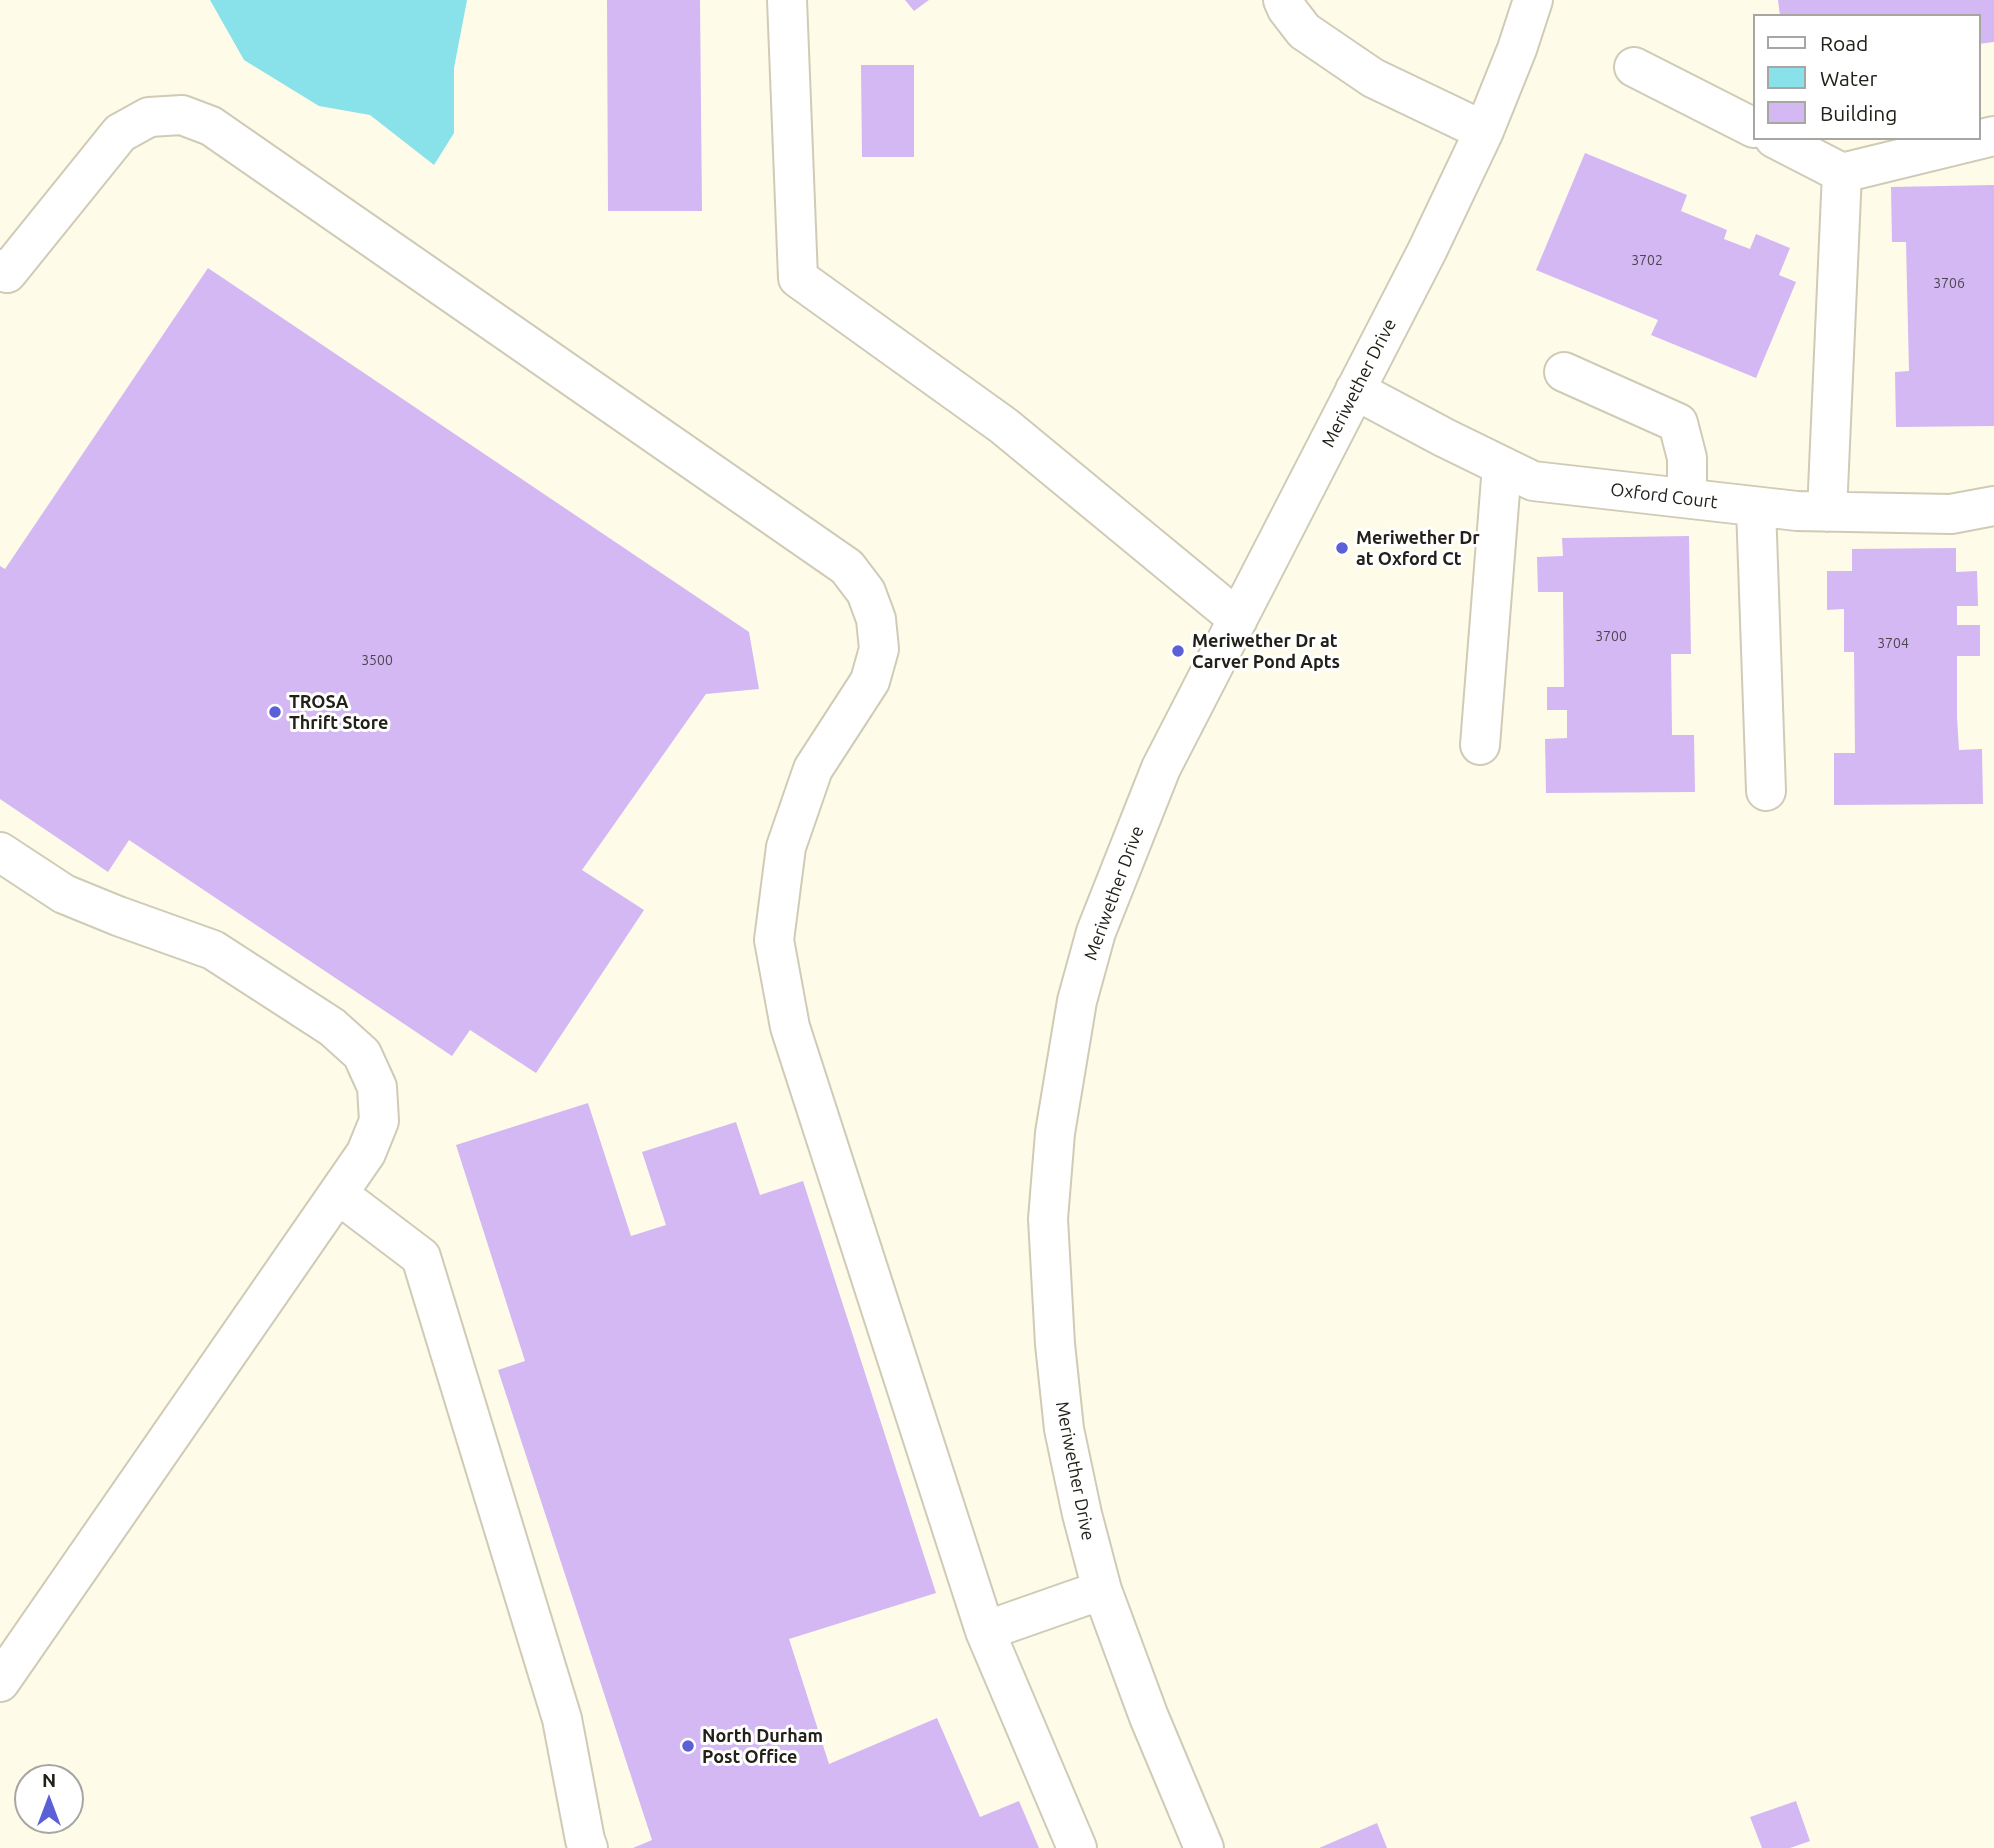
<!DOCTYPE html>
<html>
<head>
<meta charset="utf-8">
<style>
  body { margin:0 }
  #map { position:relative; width:1994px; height:1848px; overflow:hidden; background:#fefbe9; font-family:Ubuntu,sans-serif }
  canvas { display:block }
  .legend { position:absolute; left:1753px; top:14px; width:228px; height:126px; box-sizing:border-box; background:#fff; border:2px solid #a7a6a3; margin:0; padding:9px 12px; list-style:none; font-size:21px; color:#222018 }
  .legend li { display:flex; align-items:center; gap:14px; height:35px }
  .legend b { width:35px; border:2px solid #a7a6a3 }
  .north { position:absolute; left:14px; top:1764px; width:70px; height:70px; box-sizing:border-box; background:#fff; border:2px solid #a7a6a3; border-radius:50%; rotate:0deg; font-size:19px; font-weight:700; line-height:28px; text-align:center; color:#222018 }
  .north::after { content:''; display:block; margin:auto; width:24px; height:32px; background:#5b60d7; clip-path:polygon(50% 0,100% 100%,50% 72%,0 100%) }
</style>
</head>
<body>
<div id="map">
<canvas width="1994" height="1848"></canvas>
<ul class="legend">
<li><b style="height:9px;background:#fff"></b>Road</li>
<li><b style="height:19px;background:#89e1e9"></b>Water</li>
<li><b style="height:19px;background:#d3b8f3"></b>Building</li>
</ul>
<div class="north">N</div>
</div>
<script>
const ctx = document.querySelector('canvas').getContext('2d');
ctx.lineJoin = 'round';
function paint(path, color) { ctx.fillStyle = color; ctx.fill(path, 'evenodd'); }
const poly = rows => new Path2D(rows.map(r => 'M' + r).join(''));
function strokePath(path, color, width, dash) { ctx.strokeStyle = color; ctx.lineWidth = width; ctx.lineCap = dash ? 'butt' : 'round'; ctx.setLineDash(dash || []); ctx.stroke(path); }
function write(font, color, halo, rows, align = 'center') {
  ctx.font = font + ' Ubuntu,sans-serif'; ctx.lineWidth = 6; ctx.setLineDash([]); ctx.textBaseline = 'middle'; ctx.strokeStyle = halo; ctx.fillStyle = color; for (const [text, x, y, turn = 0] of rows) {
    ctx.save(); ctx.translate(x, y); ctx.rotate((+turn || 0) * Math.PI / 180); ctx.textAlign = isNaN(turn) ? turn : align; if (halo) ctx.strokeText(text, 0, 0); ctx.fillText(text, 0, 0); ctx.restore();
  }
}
const water = poly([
  [210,0,467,0,454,68,454,133,434,165,370,115,319,106,244,60]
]);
const building = poly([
  [607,0,700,0,702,211,608,211],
  [905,0,929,0,914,11],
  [1778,0,1994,0,1994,42,1978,44,1978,16,1780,16],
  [861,65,914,65,914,157,862,157],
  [1585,153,1687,195,1681,211,1727,230,1724,239,1750,249,1756,234,1790,248,1779,275,1796,282,1756,378,1651,335,1658,320,1536,270],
  [1994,185,1994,426,1896,427,1895,372,1909,371,1906,242,1892,242,1891,187],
  [208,268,749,632,759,689,706,694,582,870,644,910,536,1073,470,1030,452,1056,129,840,108,872,0,799,0,566,5,569],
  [1689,536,1691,654,1671,654,1672,735,1694,735,1695,792,1546,793,1545,739,1567,738,1567,710,1547,710,1547,687,1564,687,1563,592,1538,592,1537,557,1563,556,1562,538],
  [1956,548,1956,572,1977,571,1978,606,1957,606,1957,625,1980,625,1980,656,1957,656,1957,717,1959,750,1982,749,1983,804,1834,805,1834,753,1855,753,1854,652,1844,652,1844,609,1827,610,1827,571,1852,571,1852,549],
  [588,1103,631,1236,666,1225,642,1152,736,1122,760,1195,803,1181,936,1593,789,1639,829,1764,937,1718,980,1817,1019,1801,1039,1848,633,1848,652,1840,498,1370,525,1361,456,1145],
  [1796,1801,1810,1841,1790,1848,1762,1848,1750,1817],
  [1377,1823,1387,1848,1319,1848]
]);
const minor = poly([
  [787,0,798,278,1004,426,1238,619],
  [1283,0,1287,9,1304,31,1373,78,1484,131],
  [1634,67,1754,128],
  [1774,138,1842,173,1827,512],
  [1842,173,1994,136],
  [0,269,7,273,120,133,149,117,182,115,211,126,847,567,866,592,876,619,879,649,870,681,813,769,786,847,774,940,790,1027,985,1631,1077,1848],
  [1564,372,1678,423,1687,458,1687,498],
  [1355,390,1445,438,1533,481,1797,511,1951,514,1994,506],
  [1756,507,1766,791],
  [1480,745,1502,466],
  [0,852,64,894,118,916,213,950,332,1027,362,1054,377,1087,379,1121,366,1153,0,1682],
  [338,1194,421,1257,562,1719,585,1840,588,1848],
  [985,1631,1102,1590],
  [1204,1848,1149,1717,1102,1590,1082,1514,1064,1429,1055,1344,1048,1219,1055,1133,1077,1001,1096,932,1161,768,1427,251,1484,131,1517,49,1533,0]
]);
const markers = [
  [1342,548,7,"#5b60d7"],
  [1178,651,7,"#5b60d7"],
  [275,712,7,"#5b60d7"],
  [688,1746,7,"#5b60d7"]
];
const numberNames = [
  ["3702",1647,260],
  ["3706",1949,283],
  ["3700",1611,636],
  ["3704",1893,643],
  ["3500",377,660]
];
const streetNames = [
  ["Meriwether Drive",1359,383,-63],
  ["Oxford Court",1664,496,7],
  ["Meriwether Drive",1114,893,-70],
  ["Meriwether Drive",1075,1471,79]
];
const poiNames = [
  ["Meriwether Dr",1356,538],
  ["at Oxford Ct",1356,559],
  ["Meriwether Dr at",1192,641],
  ["Carver Pond Apts",1192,662],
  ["TROSA",289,702],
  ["Thrift Store",289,723],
  ["North Durham",702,1736],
  ["Post Office",702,1757]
];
paint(water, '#89e1e9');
paint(building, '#d3b8f3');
strokePath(minor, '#cfcbb6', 42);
strokePath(minor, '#fff', 38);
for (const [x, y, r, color] of markers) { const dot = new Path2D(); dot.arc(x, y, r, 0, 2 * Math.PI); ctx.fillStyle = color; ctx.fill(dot); strokePath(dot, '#fff', 2.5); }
write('14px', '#4e464f', null, numberNames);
write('18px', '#222018', '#fff', streetNames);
write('bold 18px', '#222018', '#fff', poiNames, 'left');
</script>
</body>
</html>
